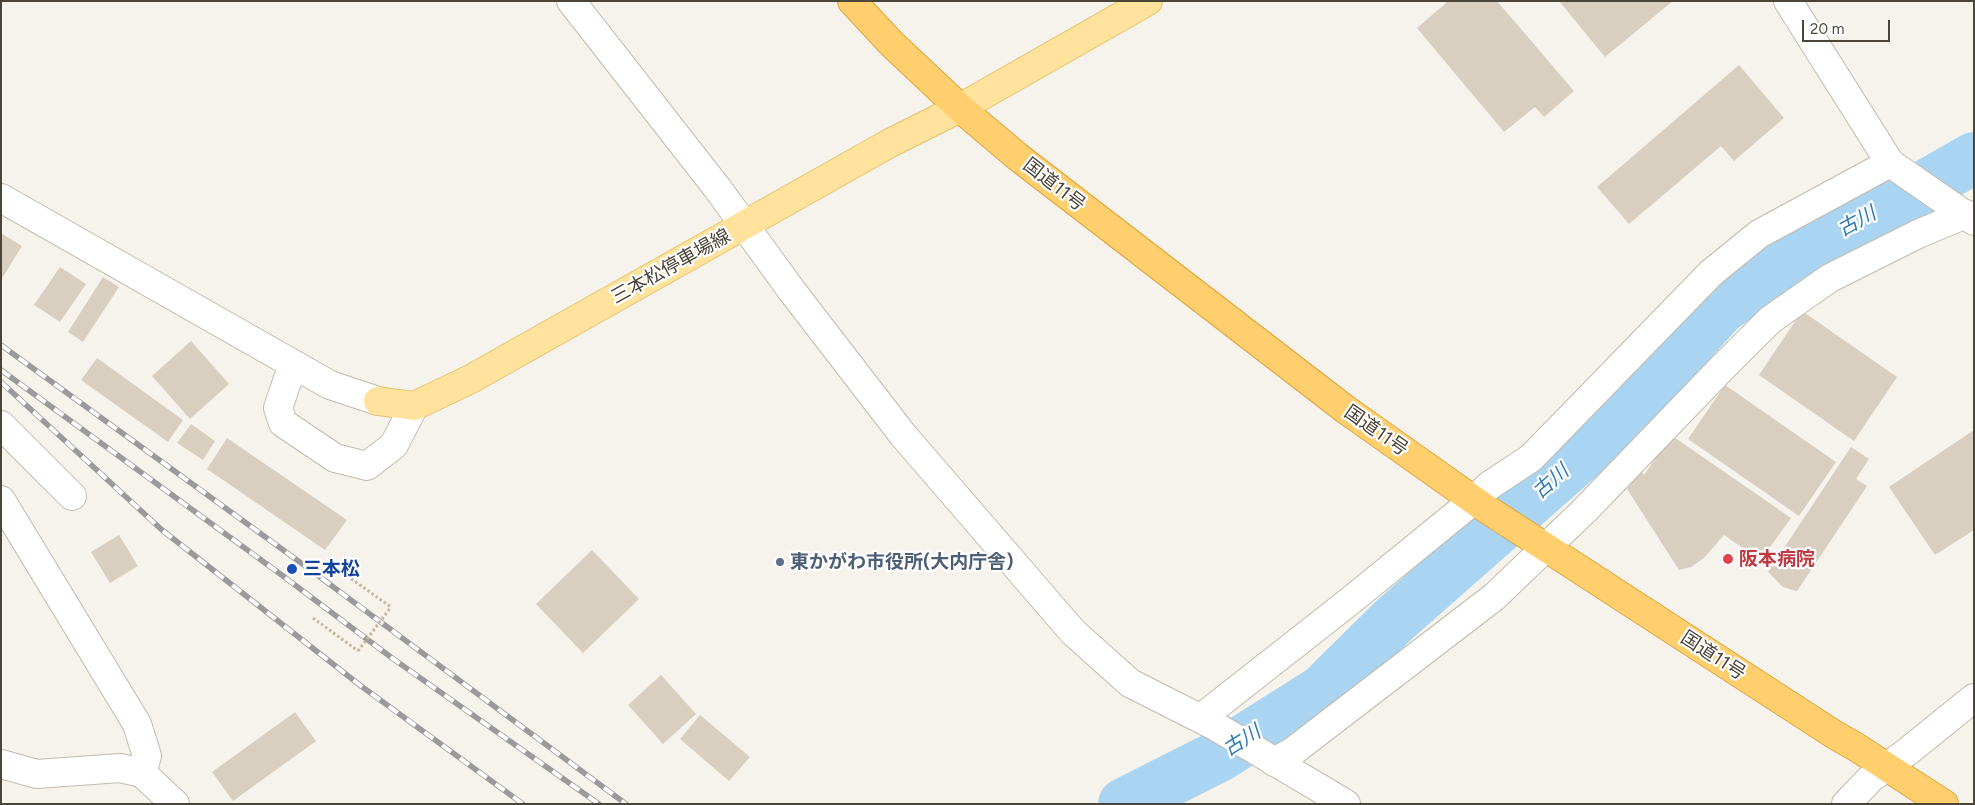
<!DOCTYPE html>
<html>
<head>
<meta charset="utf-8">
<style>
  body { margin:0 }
  #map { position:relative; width:1975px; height:805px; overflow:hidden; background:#f6f3ec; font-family:Figtree,sans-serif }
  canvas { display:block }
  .frame { position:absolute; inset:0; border:2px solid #4b4439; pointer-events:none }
  .scale { position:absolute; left:1802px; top:20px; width:88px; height:22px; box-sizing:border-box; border:2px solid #4b4439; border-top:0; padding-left:6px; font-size:15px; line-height:18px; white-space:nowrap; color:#4b4439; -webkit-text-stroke:4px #fff; paint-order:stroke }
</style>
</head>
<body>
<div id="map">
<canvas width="1975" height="805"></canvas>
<div class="frame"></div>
<div class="scale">20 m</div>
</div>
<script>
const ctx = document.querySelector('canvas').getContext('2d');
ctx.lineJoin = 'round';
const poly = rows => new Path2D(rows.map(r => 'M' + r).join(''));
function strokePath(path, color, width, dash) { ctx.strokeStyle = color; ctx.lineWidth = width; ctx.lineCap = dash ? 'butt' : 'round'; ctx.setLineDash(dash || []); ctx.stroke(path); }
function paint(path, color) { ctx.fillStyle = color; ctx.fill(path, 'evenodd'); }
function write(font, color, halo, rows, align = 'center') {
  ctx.font = font + ' Figtree,"Noto Sans JP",sans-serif'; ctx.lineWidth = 4.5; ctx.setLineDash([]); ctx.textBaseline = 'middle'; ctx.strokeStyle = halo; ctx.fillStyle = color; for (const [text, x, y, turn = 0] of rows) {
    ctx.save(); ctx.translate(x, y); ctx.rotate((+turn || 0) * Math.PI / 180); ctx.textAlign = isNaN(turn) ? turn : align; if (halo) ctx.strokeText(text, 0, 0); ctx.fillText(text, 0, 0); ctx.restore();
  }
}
const river = poly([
  [1124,804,1219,756,1322,691,1394,620,1611,429,1721,308,1803,252,1897,202,1974,158]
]);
const building = poly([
  [1445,1,1497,1,1574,91,1544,117,1535,107,1504,132,1417,28,1446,3],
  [1559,1,1673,1,1605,57],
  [1739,65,1784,118,1734,161,1721,146,1629,224,1597,187],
  [1,233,22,246,1,280],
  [60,267,86,284,60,322,34,305],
  [103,277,119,287,83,342,68,332],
  [1802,311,1897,377,1854,441,1759,375],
  [191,341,229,384,190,419,152,376],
  [97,358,183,420,168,442,81,380],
  [1725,385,1836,462,1799,516,1688,439],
  [191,424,215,441,203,460,177,443],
  [1974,430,1974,530,1935,555,1889,487],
  [1671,435,1791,518,1765,554,1757,548,1753,555,1724,535,1704,558,1691,567,1679,570,1627,489,1640,470,1644,475],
  [227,438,347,520,325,550,207,469],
  [1851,447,1869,459,1856,479,1867,486,1797,591,1783,587,1768,572],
  [119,535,138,566,110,583,91,552],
  [592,550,639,599,583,653,536,604],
  [661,675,696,714,663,744,628,705],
  [295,712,316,741,233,801,212,772],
  [700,715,750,757,729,781,680,739]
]);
const path = poly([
  [343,573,391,607],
  [313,618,358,651]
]);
const minor = poly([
  [571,1,718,189,792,291,903,435,1073,632,1130,683,1215,726,1346,804],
  [1788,1,1890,163,1974,221],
  [1,198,330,385,378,401],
  [293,364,278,408,283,423,335,458,367,466,394,445,414,406],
  [1,425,72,496],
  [1,500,137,724,147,756,142,773],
  [1201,718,1350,601,1474,500,1490,485,1531,458,1711,273,1759,234,1890,163],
  [1274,762,1292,752,1494,597,1584,511,1719,371,1770,320,1830,278,1918,234,1966,214],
  [1,764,37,774,120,768,142,773,175,804],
  [1846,804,1870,779,1907,752,1974,698]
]);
const major = poly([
  [378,401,414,406,469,380,890,143,960,108,1148,1]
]);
const highway = poly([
  [852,1,891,43,960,108,1018,157,1345,409,1482,506,1835,735,1856,747,1944,804]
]);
const rail = poly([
  [1,345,297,560,626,804],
  [1,370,283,576,392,658,599,804],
  [1,382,162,530,361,686,523,804]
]);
const pathBridge = poly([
  [358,651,391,607]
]);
const markers = [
  [1728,559,6,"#e0444e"],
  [780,562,5,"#5c6f8a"],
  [292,569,6,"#1a4fb4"]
];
const streetNames = [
  ["国道11号",1054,185,38],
  ["三本松停車場線",671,267,-29],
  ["国道11号",1376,431,35],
  ["国道11号",1713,656,33]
];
const healthNames = [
  ["阪本病院",1739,559]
];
const serviceNames = [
  ["東かがわ市役所(大内庁舎)",790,562]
];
const transitNames = [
  ["三本松",303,569]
];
const waterNames = [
  ["古川",1857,222,-29],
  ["古川",1551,482,-41],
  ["古川",1242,741,-32]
];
strokePath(river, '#a9d4f2', 52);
paint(building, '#d8cfc1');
strokePath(minor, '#c2bbae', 30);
strokePath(major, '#e6c16a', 30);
strokePath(highway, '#e0a43c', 30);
strokePath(path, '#c4b79f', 3, [2.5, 2.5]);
strokePath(minor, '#fff', 28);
strokePath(major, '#ffe39c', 28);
strokePath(highway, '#ffcf6e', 28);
strokePath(rail, '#9a9a9a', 5.5);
strokePath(rail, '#fff', 4, [11]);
strokePath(pathBridge, '#c4b79f', 3, [2.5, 2.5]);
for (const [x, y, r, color] of markers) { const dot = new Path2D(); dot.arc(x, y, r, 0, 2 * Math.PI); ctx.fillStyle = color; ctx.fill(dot); strokePath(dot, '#fff', 2); }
write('19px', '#4b4439', '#fff', streetNames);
write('bold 19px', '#be3a42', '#fff', healthNames, 'left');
write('bold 19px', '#4e5e75', '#fff', serviceNames, 'left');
write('bold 19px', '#164399', '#fff', transitNames, 'left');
write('italic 20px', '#2e7ab2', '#fff', waterNames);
</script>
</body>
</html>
